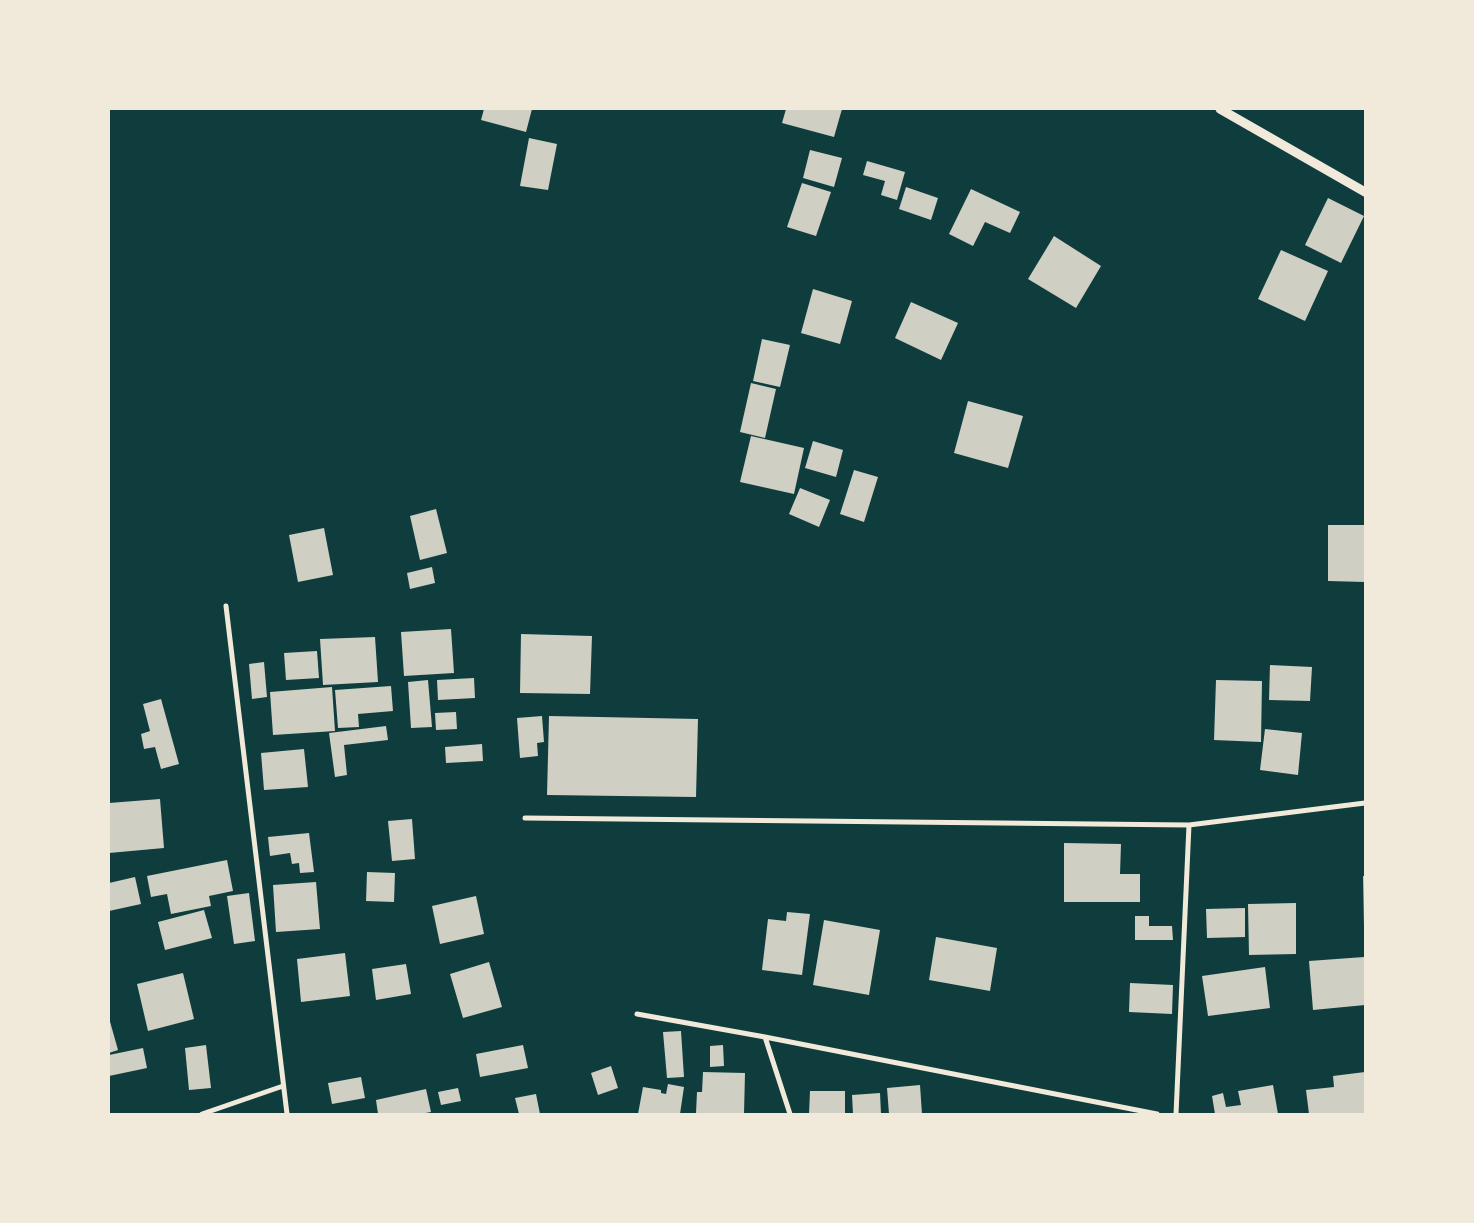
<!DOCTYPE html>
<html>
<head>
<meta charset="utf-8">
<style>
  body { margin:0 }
  #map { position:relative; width:1474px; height:1223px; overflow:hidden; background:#0f3d3e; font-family:"Sofia Sans Condensed",sans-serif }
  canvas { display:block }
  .frame { position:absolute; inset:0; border:110px solid #f1e9da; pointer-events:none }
</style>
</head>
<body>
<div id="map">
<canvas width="1474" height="1223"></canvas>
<div class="frame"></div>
</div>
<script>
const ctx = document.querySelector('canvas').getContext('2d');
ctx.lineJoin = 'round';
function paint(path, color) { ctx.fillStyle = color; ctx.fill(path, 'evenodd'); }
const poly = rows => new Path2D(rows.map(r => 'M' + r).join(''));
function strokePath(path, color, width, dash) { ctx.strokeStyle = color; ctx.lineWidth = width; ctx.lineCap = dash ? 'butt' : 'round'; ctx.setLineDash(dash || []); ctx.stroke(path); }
const building = poly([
  [484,109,532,109,526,132,481,120],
  [786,109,842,109,834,137,782,123],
  [529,138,557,144,548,190,520,186],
  [810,150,842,158,834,187,803,178],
  [867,161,905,172,897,200,881,195,885,181,863,175],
  [802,183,831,192,816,236,787,227],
  [906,187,938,198,931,220,899,209],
  [971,189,1020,212,1010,233,985,222,973,246,949,234],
  [1328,198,1364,216,1341,263,1305,245],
  [1054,236,1101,266,1076,308,1028,279],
  [1281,250,1328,271,1305,321,1258,299],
  [813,289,852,301,840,344,801,333],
  [911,302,958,323,941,360,895,338],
  [762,339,790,345,780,387,753,381],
  [751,383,776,389,765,438,740,432],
  [968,401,1023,416,1008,468,954,453],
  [751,436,804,448,794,494,740,482],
  [813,441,843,450,836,477,805,468],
  [854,470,878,477,864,522,840,514],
  [800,488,830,500,819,527,789,514],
  [436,509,447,553,420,560,410,516],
  [1328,525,1365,525,1365,582,1328,581],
  [324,528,333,575,298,582,289,535],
  [432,567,435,583,410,589,407,573],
  [451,629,454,673,404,676,401,632],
  [521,634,592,636,590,694,520,693],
  [375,637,378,682,323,685,320,639],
  [317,651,319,678,286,680,284,653],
  [264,662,267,697,252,699,249,664],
  [1270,665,1312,667,1310,701,1269,700],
  [474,678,475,698,438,700,437,680],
  [428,680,432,727,411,728,408,682],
  [1216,680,1262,681,1261,742,1214,740],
  [391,686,393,711,358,714,359,727,338,728,335,690],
  [332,687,335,731,273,735,270,692],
  [161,699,179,764,161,769,155,747,144,749,141,734,150,731,143,704],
  [456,712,457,729,436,730,435,713],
  [542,716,544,742,537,743,538,756,520,758,517,718],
  [549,716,698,719,696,797,547,795],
  [386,726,388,740,344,745,347,775,335,777,329,733],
  [1265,729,1302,733,1298,775,1260,770],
  [482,744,483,761,446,763,445,747],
  [304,749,308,787,264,790,261,753],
  [160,799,164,848,109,853,109,803],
  [412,819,415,859,392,861,388,821],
  [309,833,314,872,300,873,299,863,292,864,290,853,270,856,268,837],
  [1064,843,1121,844,1120,874,1140,874,1140,902,1064,902],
  [227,860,233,891,209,896,211,906,171,914,167,894,151,897,147,876],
  [367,872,395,873,394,902,366,901],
  [1363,876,1365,876,1365,927,1364,927],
  [135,877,141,904,109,911,109,883],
  [316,882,320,929,276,932,273,885],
  [249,893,255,941,234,944,227,896],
  [476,896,484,934,440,944,432,906],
  [1296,903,1296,954,1249,955,1248,904],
  [1245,908,1245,937,1207,938,1206,909],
  [204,910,212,938,165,950,158,922],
  [787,912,810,914,802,975,762,970,768,919,786,921],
  [1135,916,1149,916,1149,926,1172,926,1173,940,1135,940],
  [824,920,880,930,869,995,813,985],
  [936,937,997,948,990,991,929,980],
  [345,953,350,996,301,1002,297,959],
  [1364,957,1365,1005,1313,1010,1309,961],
  [489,962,502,1007,463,1018,450,974],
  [406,964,411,994,376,1000,372,969],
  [1265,967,1270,1008,1208,1016,1202,976],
  [183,973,194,1019,148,1031,137,984],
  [1130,983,1173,985,1172,1014,1129,1012],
  [109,1018,118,1050,109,1053],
  [681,1031,684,1077,667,1078,663,1032],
  [206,1045,211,1088,189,1090,185,1048],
  [523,1045,528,1068,480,1077,476,1054],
  [723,1045,724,1066,710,1067,710,1046],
  [143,1048,147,1068,109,1076,109,1055],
  [611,1066,618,1088,598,1095,591,1073],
  [703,1072,745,1073,744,1114,696,1113,697,1092,702,1092],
  [1365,1072,1365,1114,1309,1114,1306,1090,1334,1087,1333,1076],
  [361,1077,365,1098,332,1104,328,1083],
  [668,1084,684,1087,680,1114,638,1114,643,1087,661,1090,661,1093,666,1094],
  [920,1085,922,1114,889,1114,887,1088],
  [1273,1085,1278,1114,1215,1114,1212,1096,1223,1093,1226,1107,1241,1105,1238,1091],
  [458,1088,461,1101,441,1105,438,1092],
  [426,1089,431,1112,420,1114,378,1114,376,1100],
  [810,1091,845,1091,845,1114,809,1114],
  [880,1093,881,1114,853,1114,852,1095],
  [536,1094,540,1114,519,1114,515,1098]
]);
const minor = poly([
  [226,606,287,1114],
  [525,818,1189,825,1365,803],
  [637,1014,765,1037,1157,1114],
  [765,1037,790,1114],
  [202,1114,283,1086],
  [1176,1114,1189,825]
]);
const tertiary = poly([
  [1220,109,1365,192]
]);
paint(building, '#cfcfc3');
strokePath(minor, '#f1e9da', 5);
strokePath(tertiary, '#f1e9da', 9);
</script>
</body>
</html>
